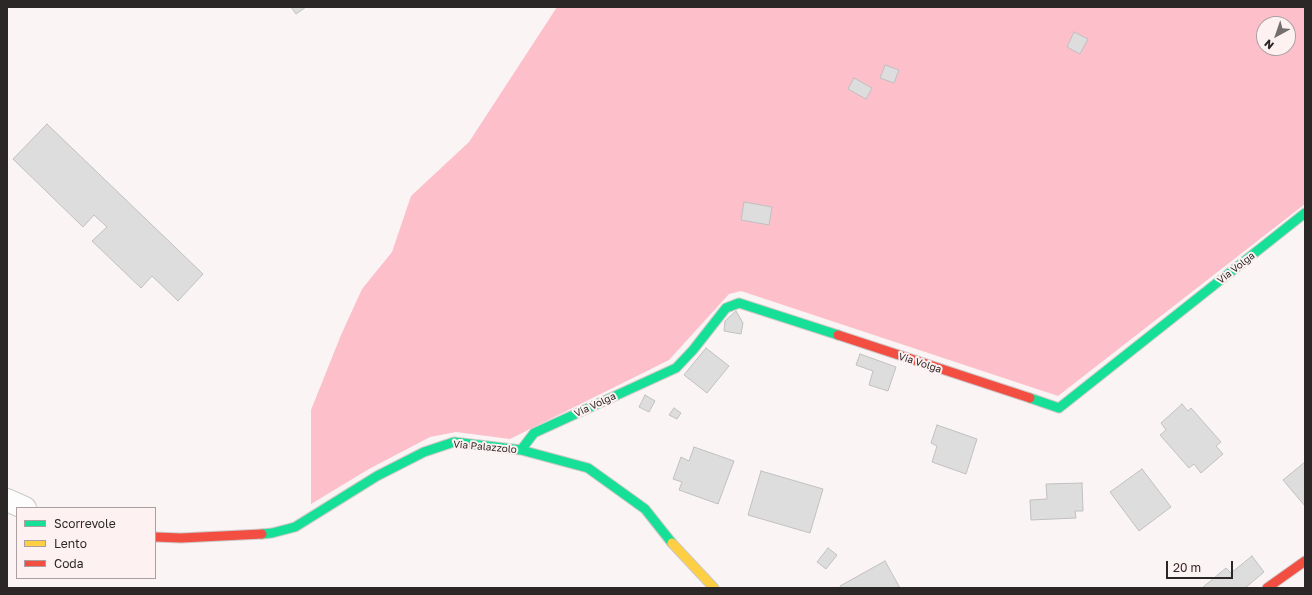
<!DOCTYPE html>
<html>
<head>
<meta charset="utf-8">
<style>
  body { margin:0 }
  #map { position:relative; width:1312px; height:595px; overflow:hidden; background:#fbf4f5; font-family:"Golos Text",sans-serif }
  canvas { display:block }
  .frame { position:absolute; inset:0; border:8px solid #2c2727; pointer-events:none }
  .legend { position:absolute; left:16px; top:507px; width:140px; height:72px; box-sizing:border-box; background:#fef1f2; border:1px solid #aaa0a1; margin:0; padding:5px 7px; list-style:none; font-size:12px; color:#2c2727 }
  .legend li { display:flex; align-items:center; gap:8px; height:20px }
  .legend b { width:20px; border:1px solid #aaa0a1 }
  .north { position:absolute; left:1256px; top:16px; width:40px; height:40px; box-sizing:border-box; background:#fef1f2; border:1px solid #aaa0a1; border-radius:50%; rotate:220deg; font-size:11px; font-weight:700; line-height:16px; text-align:center; color:#2c2727 }
  .north::after { content:''; display:block; margin:auto; width:14px; height:18px; background:#746f6f; clip-path:polygon(50% 0,100% 100%,50% 72%,0 100%) }
  .scale { position:absolute; left:1166px; top:561px; width:67px; height:18px; box-sizing:border-box; border:2px solid #2c2727; border-top:0; padding-left:5px; font-size:12px; line-height:14px; white-space:nowrap; color:#2c2727; -webkit-text-stroke:3px #fef1f2; paint-order:stroke }
</style>
</head>
<body>
<div id="map">
<canvas width="1312" height="595"></canvas>
<div class="frame"></div>
<ul class="legend">
<li><b style="height:5px;background:#16e098"></b>Scorrevole</li>
<li><b style="height:5px;background:#ffcf43"></b>Lento</li>
<li><b style="height:5px;background:#f24e42"></b>Coda</li>
</ul>
<div class="north">N</div>
<div class="scale">20 m</div>
</div>
<script>
const ctx = document.querySelector('canvas').getContext('2d');
ctx.lineJoin = 'round';
function paint(path, color) { ctx.fillStyle = color; ctx.fill(path, 'evenodd'); }
const poly = rows => new Path2D(rows.map(r => 'M' + r).join(''));
function strokePath(path, color, width, dash) { ctx.strokeStyle = color; ctx.lineWidth = width; ctx.lineCap = dash ? 'butt' : 'round'; ctx.setLineDash(dash || []); ctx.stroke(path); }
function write(font, color, halo, rows, align = 'center') {
  ctx.font = font + ' "Golos Text",sans-serif'; ctx.lineWidth = 4; ctx.setLineDash([]); ctx.textBaseline = 'middle'; ctx.strokeStyle = halo; ctx.fillStyle = color; for (const [text, x, y, turn = 0] of rows) {
    ctx.save(); ctx.translate(x, y); ctx.rotate((+turn || 0) * Math.PI / 180); ctx.textAlign = isNaN(turn) ? turn : align; if (halo) ctx.strokeText(text, 0, 0); ctx.fillText(text, 0, 0); ctx.restore();
  }
}
const forest = poly([
  [557,7,1305,7,1305,204,1058,396,741,291,729,294,669,360,510,439,456,432,430,437,369,469,311,504,311,410,341,335,362,289,392,252,411,196,469,142],
  [1264,24,1288,24,1288,48,1264,48]
]);
const building = poly([
  [291,7,306,7,296,14,291,7],
  [1074,32,1088,39,1080,54,1067,47,1074,32],
  [885,65,899,70,894,83,880,78,885,65],
  [854,78,872,88,866,99,848,89,854,78],
  [47,124,203,274,178,301,152,276,141,288,92,241,107,227,94,215,83,227,13,159,47,124],
  [744,202,772,207,769,225,741,220,744,202],
  [736,311,743,323,741,334,724,331,725,321,736,311],
  [706,348,729,366,707,393,684,375,706,348],
  [860,354,896,367,888,391,869,385,873,371,856,365,860,354],
  [645,395,655,401,649,412,639,407,645,395],
  [1182,404,1188,411,1191,408,1221,442,1216,446,1223,454,1201,473,1194,464,1189,468,1160,435,1166,430,1161,423,1182,404],
  [674,408,681,413,677,419,669,415,674,408],
  [937,425,977,439,966,474,932,462,937,446,931,443,937,425],
  [694,447,734,461,718,504,679,490,682,482,673,479,681,457,689,461,694,447],
  [1305,462,1305,506,1283,480,1305,462],
  [1142,469,1171,507,1139,531,1110,492,1142,469],
  [761,471,823,489,810,533,748,515,761,471],
  [1082,483,1083,511,1075,511,1076,518,1031,520,1030,500,1047,499,1046,484,1082,483],
  [828,548,837,555,826,569,817,562,828,548],
  [1252,556,1264,572,1245,588,1202,588,1226,568,1231,573,1252,556],
  [885,561,900,588,841,588,840,586,885,561]
]);
const street = poly([
  [7,500,25,508]
]);
const fast = poly([
  [1030,398,1059,408,1305,213],
  [521,450,534,433,676,368,693,350,726,308,739,303,838,335],
  [262,534,272,533,295,527,377,476,424,452,454,442,521,450,588,468,645,509,672,543]
]);
const slow = poly([
  [672,543,714,588]
]);
const jam = poly([
  [838,335,1030,398],
  [155,537,181,538,262,534],
  [1267,588,1305,561]
]);
const streetNames = [
  ["Via Volga",1236,268,-38],
  ["Via Volga",920,363,18],
  ["Via Volga",595,405,-25],
  ["Via Palazzolo",485,447,5]
];
paint(forest, '#fdbfca');
paint(building, '#ddddde');
strokePath(building, '#c0c0c1', 1);
strokePath(street, '#cdc8c8', 24);
strokePath(fast, '#cdc8c8', 11);
strokePath(slow, '#cdc8c8', 11);
strokePath(jam, '#cdc8c8', 11);
strokePath(street, '#fefdfe', 22);
strokePath(fast, '#16e098', 9);
strokePath(slow, '#ffcf43', 9);
strokePath(jam, '#f24e42', 9);
write('10px', '#2c2727', '#fef1f2', streetNames);
</script>
</body>
</html>
